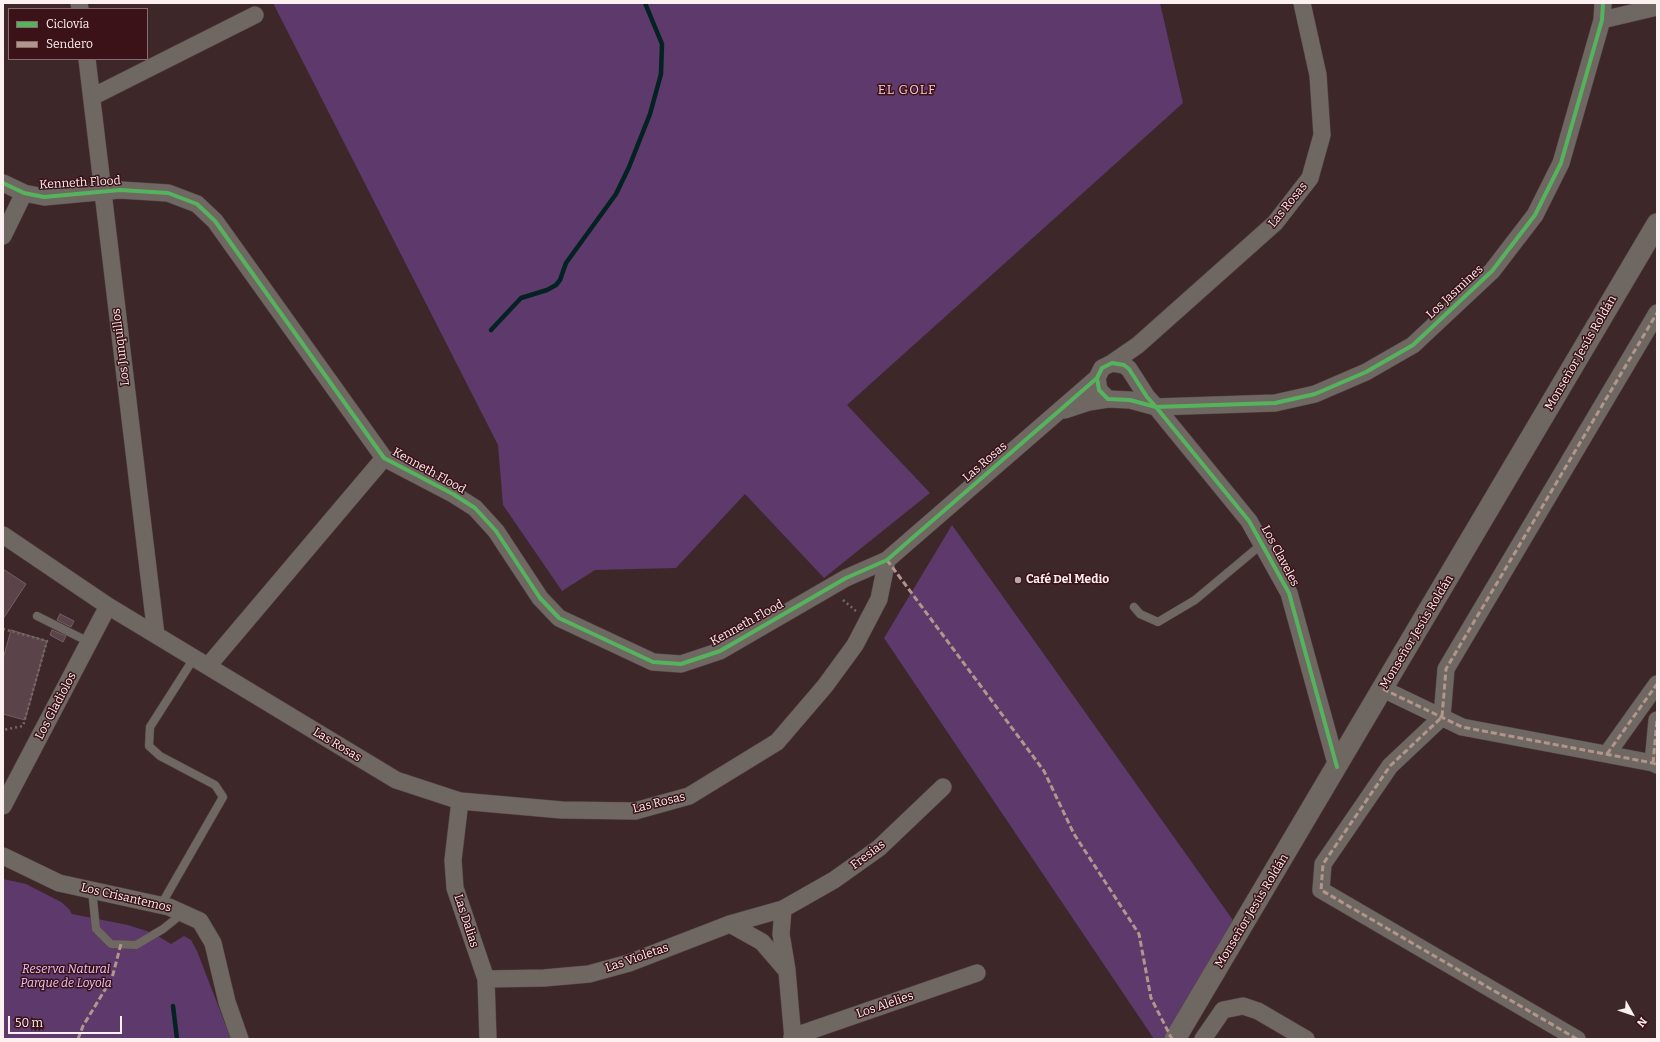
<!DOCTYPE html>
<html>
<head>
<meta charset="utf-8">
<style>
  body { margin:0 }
  #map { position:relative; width:1660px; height:1042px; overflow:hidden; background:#3d2729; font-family:Bitter,serif }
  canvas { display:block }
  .frame { position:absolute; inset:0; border:4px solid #fcf0f0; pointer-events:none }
  .legend { position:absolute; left:8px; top:8px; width:140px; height:52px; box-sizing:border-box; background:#3c1219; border:1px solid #896b6f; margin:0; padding:5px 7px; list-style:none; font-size:12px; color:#fcf0f0 }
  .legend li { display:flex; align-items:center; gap:8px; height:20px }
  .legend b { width:20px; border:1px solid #896b6f }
  .north { position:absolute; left:1612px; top:994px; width:40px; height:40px; -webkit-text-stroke:3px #3c1219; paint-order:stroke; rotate:130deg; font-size:11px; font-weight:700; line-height:16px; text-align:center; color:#fcf0f0 }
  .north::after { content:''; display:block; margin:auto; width:14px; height:18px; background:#fcf0f0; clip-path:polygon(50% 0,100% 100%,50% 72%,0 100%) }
  .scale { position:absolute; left:8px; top:1016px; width:114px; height:18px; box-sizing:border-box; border:2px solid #fcf0f0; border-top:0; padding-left:5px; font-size:12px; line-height:14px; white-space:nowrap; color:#fcf0f0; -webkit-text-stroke:3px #3c1219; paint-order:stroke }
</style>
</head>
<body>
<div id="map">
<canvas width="1660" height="1042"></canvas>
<div class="frame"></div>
<ul class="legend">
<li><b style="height:5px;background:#56b35d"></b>Ciclovía</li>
<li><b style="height:5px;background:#b2968c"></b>Sendero</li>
</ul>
<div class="north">N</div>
<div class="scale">50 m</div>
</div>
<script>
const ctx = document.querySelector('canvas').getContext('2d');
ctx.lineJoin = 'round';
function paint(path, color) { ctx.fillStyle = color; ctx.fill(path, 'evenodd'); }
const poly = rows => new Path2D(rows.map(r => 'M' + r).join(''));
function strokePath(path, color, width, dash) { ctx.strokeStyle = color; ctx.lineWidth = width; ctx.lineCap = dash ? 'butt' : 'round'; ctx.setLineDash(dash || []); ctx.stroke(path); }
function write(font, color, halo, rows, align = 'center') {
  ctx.font = font + ' Bitter,serif'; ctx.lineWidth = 3; ctx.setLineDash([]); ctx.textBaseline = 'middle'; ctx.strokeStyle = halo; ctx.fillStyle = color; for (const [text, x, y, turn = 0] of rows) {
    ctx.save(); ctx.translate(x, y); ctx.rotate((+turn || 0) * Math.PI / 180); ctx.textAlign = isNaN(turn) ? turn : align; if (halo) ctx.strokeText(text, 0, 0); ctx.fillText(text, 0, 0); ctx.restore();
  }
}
const green = poly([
  [273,3,1160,3,1183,103,847,405,930,493,824,578,745,494,676,568,595,570,562,591,503,505,498,445],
  [952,525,1235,923,1164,1039,1154,1039,884,638],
  [3,879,26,884,61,902,69,909,72,914,128,925,153,933,171,944,184,936,191,940,197,951,231,1039,3,1039]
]);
const stream = poly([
  [491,330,521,298,547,290,556,285,560,280,566,263,616,194,629,167,650,114,661,74,662,44,645,3],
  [173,1006,177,1039]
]);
const building = poly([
  [3,569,26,584,3,619,3,569],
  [60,614,74,621,71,627,57,620,60,614],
  [11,630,47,641,25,720,3,714,3,659,11,630],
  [52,630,66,636,63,642,50,635,52,630]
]);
const path = poly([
  [843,600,856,611],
  [3,629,47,641,23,726,3,730]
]);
const service = poly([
  [1134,607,1140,614,1158,622,1195,600,1262,544],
  [37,616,89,642],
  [92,890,96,929,111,944,136,945,163,929,183,913],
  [161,905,223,797,215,785,160,756,149,746,150,727,194,658]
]);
const minor = poly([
  [79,3,80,9],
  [1602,20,1657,7],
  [87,59,156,635],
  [92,97,255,15],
  [3,183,24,193,44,197,120,190,168,193,197,204,215,221,384,458,453,494,475,508,496,531,540,598,559,618,653,662,681,664,720,651,846,578,887,560,1097,378],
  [3,236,24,193],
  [1112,363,1138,345,1275,223,1310,178,1322,135,1318,75,1302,3],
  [1065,410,1089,402,1108,399],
  [3,535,108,606,396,780,460,801,562,810,635,811,689,796,777,742,825,686,855,645,879,599,887,560],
  [208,666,384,458],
  [1383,689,1462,727,1653,763,1657,765],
  [1607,754,1657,684],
  [1653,763,1657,720],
  [1337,767,1289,593,1249,521,1156,407,1147,397,1129,369,1124,365,1112,363,1102,368,1097,378,1099,390,1108,399,1130,400,1156,407,1275,403,1315,394,1366,372,1413,345,1492,271,1535,215,1561,163,1602,20,1603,3],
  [460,801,453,860,455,888,486,979,488,1039],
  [3,806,108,606],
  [3,856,59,883,169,907,200,921,213,943,227,1002,240,1039],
  [783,909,781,934,787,970],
  [730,924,762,942,787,971,793,1039],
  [486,979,544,978,589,974,629,963,730,924,783,909,834,880,879,848,943,787],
  [792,1037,977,973],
  [1203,1039,1223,1010,1243,1006,1258,1011,1306,1039],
  [1577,1039,1321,890,1323,864,1390,766,1442,717,1446,669,1657,313]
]);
const tertiary = poly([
  [1175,1039,1657,224]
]);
const quiet = poly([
  [887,560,1044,771,1074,834,1139,934,1151,998,1172,1039],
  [1383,689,1462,727,1653,763,1657,765],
  [1607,754,1657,684],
  [1653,763,1657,720],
  [78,1039,83,1026,112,978,121,944],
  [1577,1039,1321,890,1323,864,1390,766,1442,717,1446,669,1657,313]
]);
const cycleway = poly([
  [3,183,24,193,44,197,120,190,168,193,197,204,215,221,384,458,453,494,475,508,496,531,540,598,559,618,653,662,681,664,720,651,846,578,887,560,1097,378],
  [1337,767,1289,593,1249,521,1156,407,1147,397,1129,369,1124,365,1112,363,1102,368,1097,378,1099,390,1108,399,1130,400,1156,407,1275,403,1315,394,1366,372,1413,345,1492,271,1535,215,1561,163,1602,20,1603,3]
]);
const markers = [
  [1018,580,4,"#b9aaaa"]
];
const streetNames = [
  ["Kenneth Flood",80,183,-3],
  ["Las Rosas",1288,205,-51],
  ["Los Jasmines",1455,292,-43],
  ["Los Junquillos",121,347,-97],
  ["Monseñor Jesús Roldán",1581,353,-60],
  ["Las Rosas",985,462,-41],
  ["Kenneth Flood",429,471,29],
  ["Los Claveles",1280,556,62],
  ["Kenneth Flood",747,623,-29],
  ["Monseñor Jesús Roldán",1417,632,-59],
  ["Los Gladiolos",56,706,-62],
  ["Las Rosas",337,745,31],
  ["Las Rosas",659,803,-14],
  ["Fresias",868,855,-37],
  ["Los Crisantemos",126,898,13],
  ["Monseñor Jesús Roldán",1252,911,-59],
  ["Las Dalias",466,921,72],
  ["Las Violetas",637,958,-19],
  ["Los Alelies",885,1005,-19]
];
const poiNames = [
  ["Café Del Medio",1026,580]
];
const parkNames = [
  ["Reserva Natural",66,970],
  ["Parque de Loyola",66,984]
];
const neighbourhoodNames = [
  ["EL GOLF",907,90]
];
paint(green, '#5d396c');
strokePath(stream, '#052223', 4.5);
paint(building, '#5b434a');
strokePath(building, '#736064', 1);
strokePath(service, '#564547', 9);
strokePath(minor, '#564547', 18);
strokePath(tertiary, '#564547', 22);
strokePath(path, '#736967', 2.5, [2, 3]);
strokePath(service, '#6e6762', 8);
strokePath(minor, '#6e6762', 17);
strokePath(tertiary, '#6e6762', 21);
strokePath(quiet, '#b2968c', 3, [6, 3]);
strokePath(cycleway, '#56b35d', 4);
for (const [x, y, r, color] of markers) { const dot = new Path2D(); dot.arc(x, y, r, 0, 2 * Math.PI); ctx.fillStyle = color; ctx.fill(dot); strokePath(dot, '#3c1219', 1.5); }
write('12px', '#fcf0f0', '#3c1219', streetNames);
write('bold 12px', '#fcf0f0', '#3c1219', poiNames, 'left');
write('italic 12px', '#e7c5f9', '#3c1219', parkNames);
ctx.letterSpacing = '1px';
write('13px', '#f8cacd', '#3c1219', neighbourhoodNames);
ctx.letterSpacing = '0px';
</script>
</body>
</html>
